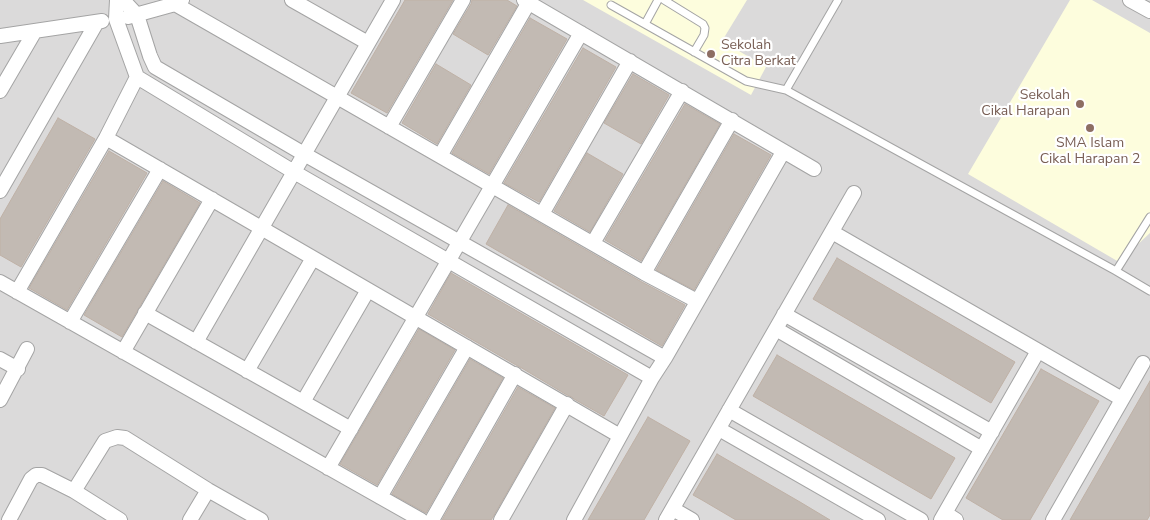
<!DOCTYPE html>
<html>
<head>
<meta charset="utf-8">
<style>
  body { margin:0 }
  canvas { display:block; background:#eeeae3 }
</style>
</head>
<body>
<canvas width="1150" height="520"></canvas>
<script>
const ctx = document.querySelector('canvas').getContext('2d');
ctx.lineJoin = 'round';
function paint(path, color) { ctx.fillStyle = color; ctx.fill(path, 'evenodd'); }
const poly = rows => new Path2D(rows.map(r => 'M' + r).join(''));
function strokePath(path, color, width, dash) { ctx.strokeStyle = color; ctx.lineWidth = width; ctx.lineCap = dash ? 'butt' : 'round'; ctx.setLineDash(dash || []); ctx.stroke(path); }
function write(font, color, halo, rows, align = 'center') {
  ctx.font = font + ' "Nunito Sans",sans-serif'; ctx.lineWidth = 4.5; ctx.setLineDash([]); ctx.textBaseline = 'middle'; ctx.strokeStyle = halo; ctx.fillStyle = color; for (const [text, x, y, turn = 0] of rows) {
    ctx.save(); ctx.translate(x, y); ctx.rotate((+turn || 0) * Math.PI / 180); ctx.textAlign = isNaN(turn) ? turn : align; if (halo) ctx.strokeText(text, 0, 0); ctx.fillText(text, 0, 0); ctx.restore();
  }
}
const residential = poly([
  [0,0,1150,0,1150,520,0,520]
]);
const education = poly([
  [583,0,747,0,722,41,766,67,751,95],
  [1070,0,1092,0,1150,33,1150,233,1119,262,968,174]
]);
const building = poly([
  [405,0,453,0,387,113,351,93,405,0],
  [472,0,507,0,517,6,488,55,453,34,471,4,472,0],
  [530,18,567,39,489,174,452,153,530,18],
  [583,48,616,67,539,202,504,183,583,48],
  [436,64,471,85,437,144,402,123,436,64],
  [633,74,669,95,641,144,604,123,633,74],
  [685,104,720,124,641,261,605,240,685,104],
  [58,118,95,139,21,267,0,255,0,219,58,118],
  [734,134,771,155,694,290,656,270,734,134],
  [109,151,147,173,67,310,29,288,109,151],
  [587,153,623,174,590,232,554,211,587,153],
  [163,181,200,203,122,337,84,315,163,181],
  [508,205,640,281,685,305,662,346,486,244,508,205],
  [837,258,1015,362,991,403,813,299,837,258],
  [451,273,628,375,604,416,574,399,572,397,567,395,520,367,516,365,428,314,451,273],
  [419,329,455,350,377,485,340,464,419,329],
  [777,355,955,458,931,499,753,396,777,355],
  [470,359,503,378,426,513,392,494,470,359],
  [1041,369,1099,401,1030,520,1003,520,966,498,1041,369],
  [1150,381,1150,515,1147,520,1070,520,1150,381],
  [518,387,555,408,493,517,491,520,442,520,518,387],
  [648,417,690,441,644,520,588,520,648,417],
  [717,454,800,502,830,520,736,520,702,500,693,495,717,454]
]);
const service = poly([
  [664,0,703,24,705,28,704,35,694,52],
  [838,0,786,90,1116,271,1150,291],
  [611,5,746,81,786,90],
  [645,24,658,0],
  [1116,271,1150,217]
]);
const minor = poly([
  [117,0,116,19,137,77,294,172,652,378],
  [123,0,137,15,150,56,155,67,304,154,665,358],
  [292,0,368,43],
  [524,0,814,169],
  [1130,0,1150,11],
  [175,4,644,273,697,301],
  [128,17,175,4,182,0],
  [0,36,102,21],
  [0,91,35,31],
  [389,127,463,0],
  [106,138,620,436],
  [440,156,529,2],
  [0,191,97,22],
  [542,214,630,61],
  [832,232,1122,399],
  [593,243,682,91],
  [644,273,732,120],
  [0,282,421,520],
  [17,292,106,138,137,77],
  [145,313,351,429],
  [784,314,992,432],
  [70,322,160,169],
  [776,329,982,449],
  [196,342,393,0],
  [123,352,212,199],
  [0,359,18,369],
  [247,371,313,258],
  [0,400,27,349],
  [303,402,368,290],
  [729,410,921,520],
  [719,429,878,520],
  [328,468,581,33],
  [74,491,105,441,117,437,125,438,208,490,261,520],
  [380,497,467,347],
  [673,509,692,520],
  [945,513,956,520],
  [9,520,31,479,36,475,42,475,74,491,120,520],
  [190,520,208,490],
  [432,520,515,374],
  [501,520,567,404],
  [574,520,652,378,665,358,783,152],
  [666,520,854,193],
  [941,520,1038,351],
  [1053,520,1143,363]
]);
const markers = [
  [711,54,5,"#8d6e63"],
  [1080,104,5,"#8d6e63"],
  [1090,128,5,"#8d6e63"]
];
const educationNames = [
  ["Sekolah",721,46],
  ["Citra Berkat",721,62],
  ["Sekolah",1070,96,"right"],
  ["Cikal Harapan",1070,112,"right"],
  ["SMA Islam",1090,144,"center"],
  ["Cikal Harapan 2",1090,160,"center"]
];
paint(residential, '#dbdada');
paint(education, '#fdfddd');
paint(building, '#c2bab3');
strokePath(building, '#bfb1a6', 1);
strokePath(service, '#a4a4a4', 9);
strokePath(minor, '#a4a4a4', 16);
strokePath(service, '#fff', 7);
strokePath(minor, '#fff', 14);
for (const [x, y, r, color] of markers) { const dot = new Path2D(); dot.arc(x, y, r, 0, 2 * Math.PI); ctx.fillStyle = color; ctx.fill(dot); strokePath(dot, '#fff', 2); }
write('14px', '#785e54', '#fff', educationNames, 'left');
</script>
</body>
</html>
